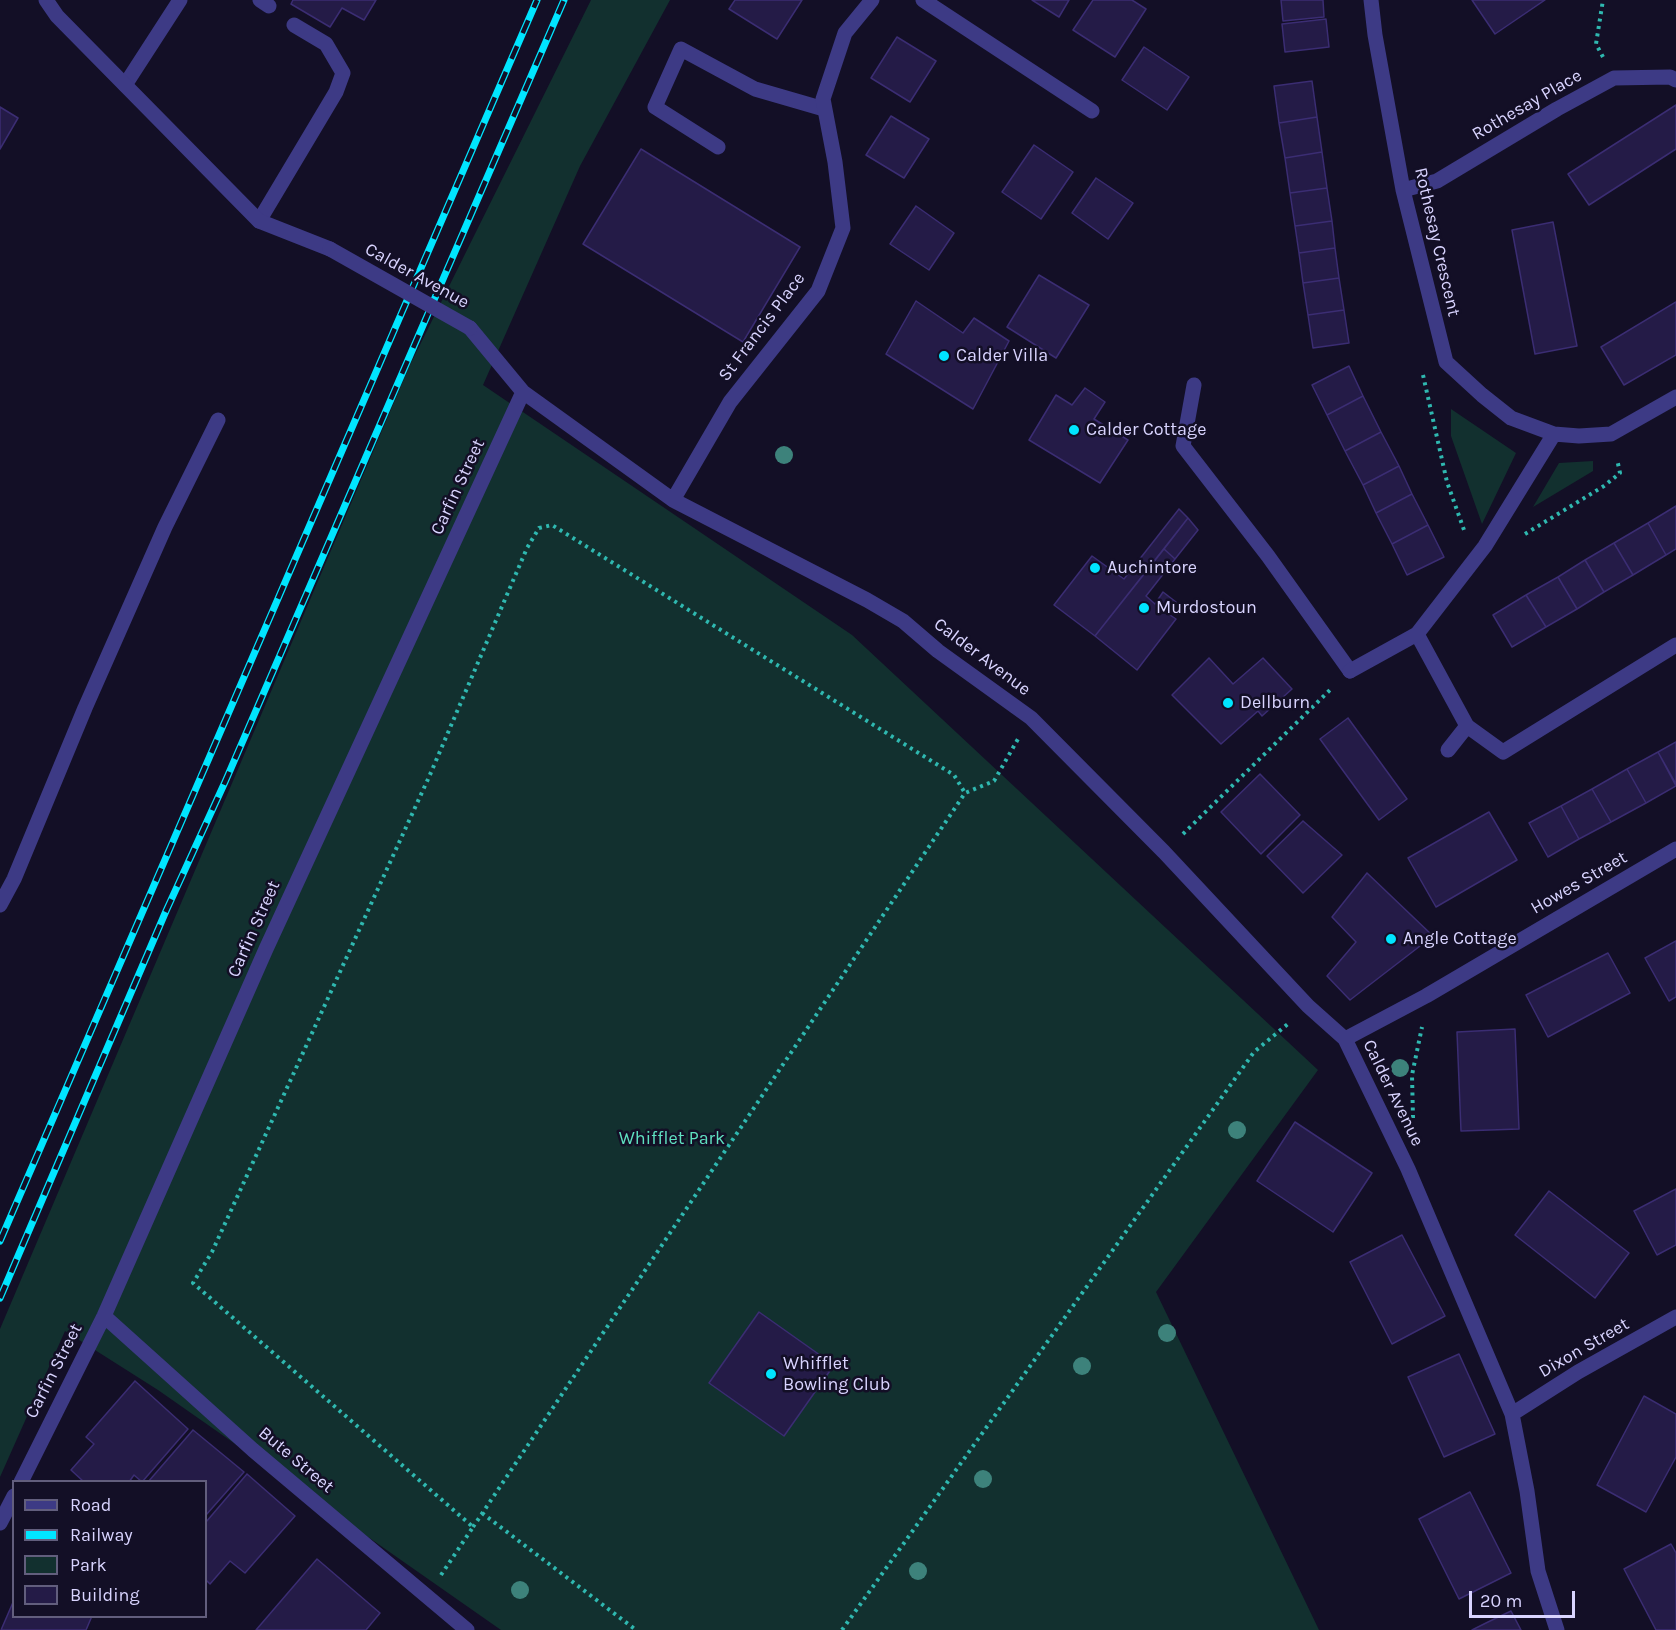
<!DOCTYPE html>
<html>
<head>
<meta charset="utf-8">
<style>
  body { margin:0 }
  #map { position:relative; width:1676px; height:1630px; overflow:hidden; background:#130f26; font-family:Karla,sans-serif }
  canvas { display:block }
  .legend { position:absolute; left:12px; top:1480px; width:195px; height:138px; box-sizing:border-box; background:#130f26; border:2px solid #625e7d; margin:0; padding:8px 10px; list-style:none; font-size:18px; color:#d9d4ff }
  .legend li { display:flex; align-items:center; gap:12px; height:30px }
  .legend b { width:30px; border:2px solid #625e7d }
  .scale { position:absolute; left:1469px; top:1591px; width:106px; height:27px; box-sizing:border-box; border:3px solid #d9d4ff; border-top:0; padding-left:8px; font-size:18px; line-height:21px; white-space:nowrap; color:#d9d4ff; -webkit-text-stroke:4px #130f26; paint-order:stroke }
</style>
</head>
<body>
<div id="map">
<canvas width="1676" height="1630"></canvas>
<ul class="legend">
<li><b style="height:8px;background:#3d3a85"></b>Road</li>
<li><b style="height:8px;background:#00e5ff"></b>Railway</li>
<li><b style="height:16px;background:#12302f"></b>Park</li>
<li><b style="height:16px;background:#241b47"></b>Building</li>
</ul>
<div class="scale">20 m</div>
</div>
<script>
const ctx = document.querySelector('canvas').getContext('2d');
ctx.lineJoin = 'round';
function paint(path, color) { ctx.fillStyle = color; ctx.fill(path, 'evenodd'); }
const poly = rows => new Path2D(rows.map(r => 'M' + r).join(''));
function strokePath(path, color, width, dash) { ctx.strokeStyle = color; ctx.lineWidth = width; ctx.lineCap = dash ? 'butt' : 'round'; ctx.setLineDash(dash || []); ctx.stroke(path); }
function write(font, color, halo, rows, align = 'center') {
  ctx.font = font + ' Karla,sans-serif'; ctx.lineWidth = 5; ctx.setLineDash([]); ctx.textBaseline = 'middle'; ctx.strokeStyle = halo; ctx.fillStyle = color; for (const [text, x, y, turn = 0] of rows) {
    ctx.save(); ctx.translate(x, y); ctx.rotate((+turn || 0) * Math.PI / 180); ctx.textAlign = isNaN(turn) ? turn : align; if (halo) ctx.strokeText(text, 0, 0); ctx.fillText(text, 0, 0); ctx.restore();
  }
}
const green = poly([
  [591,0,670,0,580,166,483,385,852,635,1318,1070,1156,1292,1319,1630,501,1630,158,1390,65,1331,0,1477,0,1329,409,367],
  [1451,409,1516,453,1482,524,1451,436],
  [1593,461,1593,471,1533,507,1559,463]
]);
const building = poly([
  [293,0,376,0,364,20,342,8,330,27,291,4,293,0],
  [735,0,802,0,777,39,729,9,735,0],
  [1032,0,1069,0,1059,17,1032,0],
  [1093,0,1132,0,1146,9,1115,57,1073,30,1093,0],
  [1281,0,1323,0,1324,17,1283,21,1281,0],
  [1472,0,1545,0,1495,34,1472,0],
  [1326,19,1329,47,1285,52,1282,24,1326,19],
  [897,37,936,61,910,102,871,78,897,37],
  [1144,47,1189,77,1167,110,1122,80,1144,47],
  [1312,81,1317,117,1279,123,1274,86,1312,81],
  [1676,105,1676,149,1589,205,1568,174,1676,105],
  [0,107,18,118,0,149,0,107],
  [891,116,929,139,904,178,866,155,891,116],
  [1317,117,1322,152,1285,158,1279,123,1317,117],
  [1034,145,1073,172,1041,219,1002,192,1034,145],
  [641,149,800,247,743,342,583,244,641,149],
  [1322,152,1327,188,1290,193,1285,158,1322,152],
  [1096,178,1133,203,1108,239,1072,213,1096,178],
  [1327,188,1332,221,1295,226,1290,193,1327,188],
  [916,206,954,233,929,270,890,244,916,206],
  [1332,221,1335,248,1299,253,1295,226,1332,221],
  [1553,222,1577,346,1535,354,1512,230,1553,222],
  [1335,248,1339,278,1303,283,1299,253,1335,248],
  [1039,275,1089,305,1056,358,1007,327,1039,275],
  [1339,278,1344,310,1308,315,1303,283,1339,278],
  [916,301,963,333,974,318,1009,341,973,409,886,354,916,301],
  [1676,302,1676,355,1624,385,1601,347,1676,302],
  [1344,310,1349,343,1313,348,1308,315,1344,310],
  [1349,366,1363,396,1327,415,1312,385,1349,366],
  [1085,388,1105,402,1094,419,1128,440,1100,483,1029,440,1056,395,1072,405,1085,388],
  [1363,396,1381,432,1345,451,1327,415,1363,396],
  [1381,432,1399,466,1363,485,1345,451,1381,432],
  [1399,466,1412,494,1376,513,1363,485,1399,466],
  [1412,494,1428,525,1392,544,1376,513,1412,494],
  [1676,506,1676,549,1666,555,1648,523,1676,506],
  [1179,509,1188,518,1095,636,1054,605,1092,556,1124,579,1179,509],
  [1188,518,1198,530,1175,559,1164,549,1188,518],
  [1648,523,1666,555,1633,575,1614,543,1648,523],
  [1428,525,1444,557,1407,575,1392,544,1428,525],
  [1614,543,1633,575,1604,592,1585,560,1614,543],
  [1164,549,1175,559,1146,596,1155,604,1163,592,1176,602,1167,613,1176,619,1137,670,1095,636,1164,549],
  [1585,560,1604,592,1577,609,1558,577,1585,560],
  [1558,577,1577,609,1546,627,1526,595,1558,577],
  [1526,595,1546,627,1512,647,1493,615,1526,595],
  [1209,658,1233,684,1263,658,1292,689,1262,716,1258,711,1221,744,1172,695,1209,658],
  [1348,718,1407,799,1379,820,1320,739,1348,718],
  [1676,742,1676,784,1658,752,1676,742],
  [1658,752,1676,786,1646,803,1627,769,1658,752],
  [1627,769,1646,803,1611,822,1592,789,1627,769],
  [1260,774,1300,815,1261,854,1221,812,1260,774],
  [1592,789,1611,822,1579,839,1561,806,1592,789],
  [1561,806,1579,839,1548,857,1529,823,1561,806],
  [1489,812,1517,860,1436,907,1408,858,1489,812],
  [1303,821,1342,855,1303,893,1267,856,1303,821],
  [1367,873,1433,936,1350,1000,1327,976,1356,942,1332,917,1367,873],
  [1676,941,1676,997,1669,1001,1645,958,1676,941],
  [1608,953,1630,993,1548,1037,1526,995,1608,953],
  [1515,1029,1519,1129,1461,1131,1457,1032,1515,1029],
  [1295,1122,1372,1173,1333,1232,1257,1181,1295,1122],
  [1676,1189,1676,1245,1657,1255,1634,1211,1676,1189],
  [1549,1191,1629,1253,1595,1298,1515,1235,1549,1191],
  [1402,1235,1445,1316,1392,1344,1350,1262,1402,1235],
  [759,1312,834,1365,784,1436,709,1383,759,1312],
  [1459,1354,1495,1434,1444,1457,1408,1377,1459,1354],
  [135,1381,188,1429,142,1482,134,1475,129,1482,84,1482,71,1470,94,1444,86,1437,135,1381],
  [1644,1396,1676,1414,1676,1457,1646,1512,1597,1485,1644,1396],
  [193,1430,244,1472,206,1515,206,1482,148,1482,193,1430],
  [247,1474,295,1516,245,1573,230,1561,210,1584,206,1580,206,1522,247,1474],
  [1470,1492,1511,1573,1459,1599,1419,1519,1470,1492],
  [1671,1544,1676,1553,1676,1630,1656,1630,1624,1569,1671,1544],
  [317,1559,380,1613,366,1630,256,1630,317,1559],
  [14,1600,14,1616,92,1616,86,1630,1,1630,14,1600],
  [1511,1611,1521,1630,1472,1630,1488,1622,1511,1611]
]);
const path = poly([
  [1603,57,1596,44,1603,0],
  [1423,375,1447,482,1464,530],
  [1525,534,1604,486,1620,473,1617,459],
  [1183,834,1332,688],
  [1413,1118,1412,1075,1422,1027],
  [482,1513,636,1630],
  [473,1527,965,793,994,781,1018,739],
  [441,1575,473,1527,193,1283,212,1252,429,777,527,548,539,528,552,525,954,775,965,793],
  [842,1630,1254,1052,1289,1023]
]);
const lane = poly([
  [260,0,269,6],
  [125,85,180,0],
  [718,147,655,107,681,49,755,89,824,109],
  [259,221,336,92,343,73,326,44,294,25],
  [1194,385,1183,446,1268,556,1350,671],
  [1417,634,1467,726,1448,750],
  [1467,726,1503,752,1676,645],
  [0,905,14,879,85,708,165,527,218,420]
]);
const street = poly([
  [46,0,57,16,259,221,330,249],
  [923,0,1092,111],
  [1371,0,1375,35,1403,190,1446,362,1482,395,1511,418,1554,434,1579,436,1611,434,1676,397],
  [1403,190,1437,181,1557,109,1614,78,1670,77,1676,80],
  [470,328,523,392,673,500,867,600,903,621,938,651,1031,718,1164,852,1308,1006,1345,1039,1408,1169,1512,1414,1527,1491,1538,1571,1557,1630],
  [673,500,730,402,818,291,843,228,835,162,823,99,845,33,872,0],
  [1350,671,1417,634,1485,546,1554,434],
  [1345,1039,1426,996,1676,849],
  [104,1316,253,1450,467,1630],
  [1512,1414,1578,1372,1676,1317],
  [21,1482,104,1316,266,949,523,392],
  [0,1523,14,1496]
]);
const rail = poly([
  [0,1241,537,0],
  [0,1298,166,911,225,782,564,0]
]);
const streetBridge = poly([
  [330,249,470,328]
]);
const trees = [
  [784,455],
  [1400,1068],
  [1237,1130],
  [1167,1333],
  [1082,1366],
  [983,1479],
  [918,1571],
  [520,1590]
];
const markers = [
  [944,356,6,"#00e5ff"],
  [1074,430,6,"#00e5ff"],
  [1095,568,6,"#00e5ff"],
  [1144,608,6,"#00e5ff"],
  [1228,703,6,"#00e5ff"],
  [1391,939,6,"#00e5ff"],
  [771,1374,6,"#00e5ff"]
];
const streetNames = [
  ["Rothesay Place",1527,105,-30],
  ["Rothesay Crescent",1437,242,77],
  ["Calder Avenue",417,276,29],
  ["St Francis Place",762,327,-53],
  ["Carfin Street",458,487,-65],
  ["Calder Avenue",982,657,37],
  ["Howes Street",1579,883,-30],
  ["Carfin Street",254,929,-66],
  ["Calder Avenue",1393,1093,64],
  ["Dixon Street",1584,1348,-30],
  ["Carfin Street",54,1371,-63],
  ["Bute Street",296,1460,40]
];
const poiNames = [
  ["Calder Villa",956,356],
  ["Calder Cottage",1086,430],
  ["Auchintore",1107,568],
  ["Murdostoun",1156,608],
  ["Dellburn",1240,703],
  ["Angle Cottage",1403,939],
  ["Whifflet",783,1364],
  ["Bowling Club",783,1385]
];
const parkNames = [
  ["Whifflet Park",672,1139]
];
paint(green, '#12302f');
paint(building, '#241b47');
strokePath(building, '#3b2d73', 1.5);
strokePath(path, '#2fb8b0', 4, [3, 4.5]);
strokePath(lane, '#3d3a85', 15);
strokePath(street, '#3d3a85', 15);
strokePath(rail, '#00e5ff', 7);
strokePath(rail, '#130f26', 4.5, [14]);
strokePath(streetBridge, '#3d3a85', 15);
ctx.fillStyle = '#3d827b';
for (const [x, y] of trees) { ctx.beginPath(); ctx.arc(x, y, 9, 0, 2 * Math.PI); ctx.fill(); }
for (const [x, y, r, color] of markers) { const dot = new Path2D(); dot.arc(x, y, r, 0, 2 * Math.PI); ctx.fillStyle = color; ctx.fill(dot); strokePath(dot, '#130f26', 2); }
write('18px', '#d9d4ff', '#130f26', streetNames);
write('18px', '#d9d4ff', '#130f26', poiNames, 'left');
write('18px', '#5fe0c0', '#130f26', parkNames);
</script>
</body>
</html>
